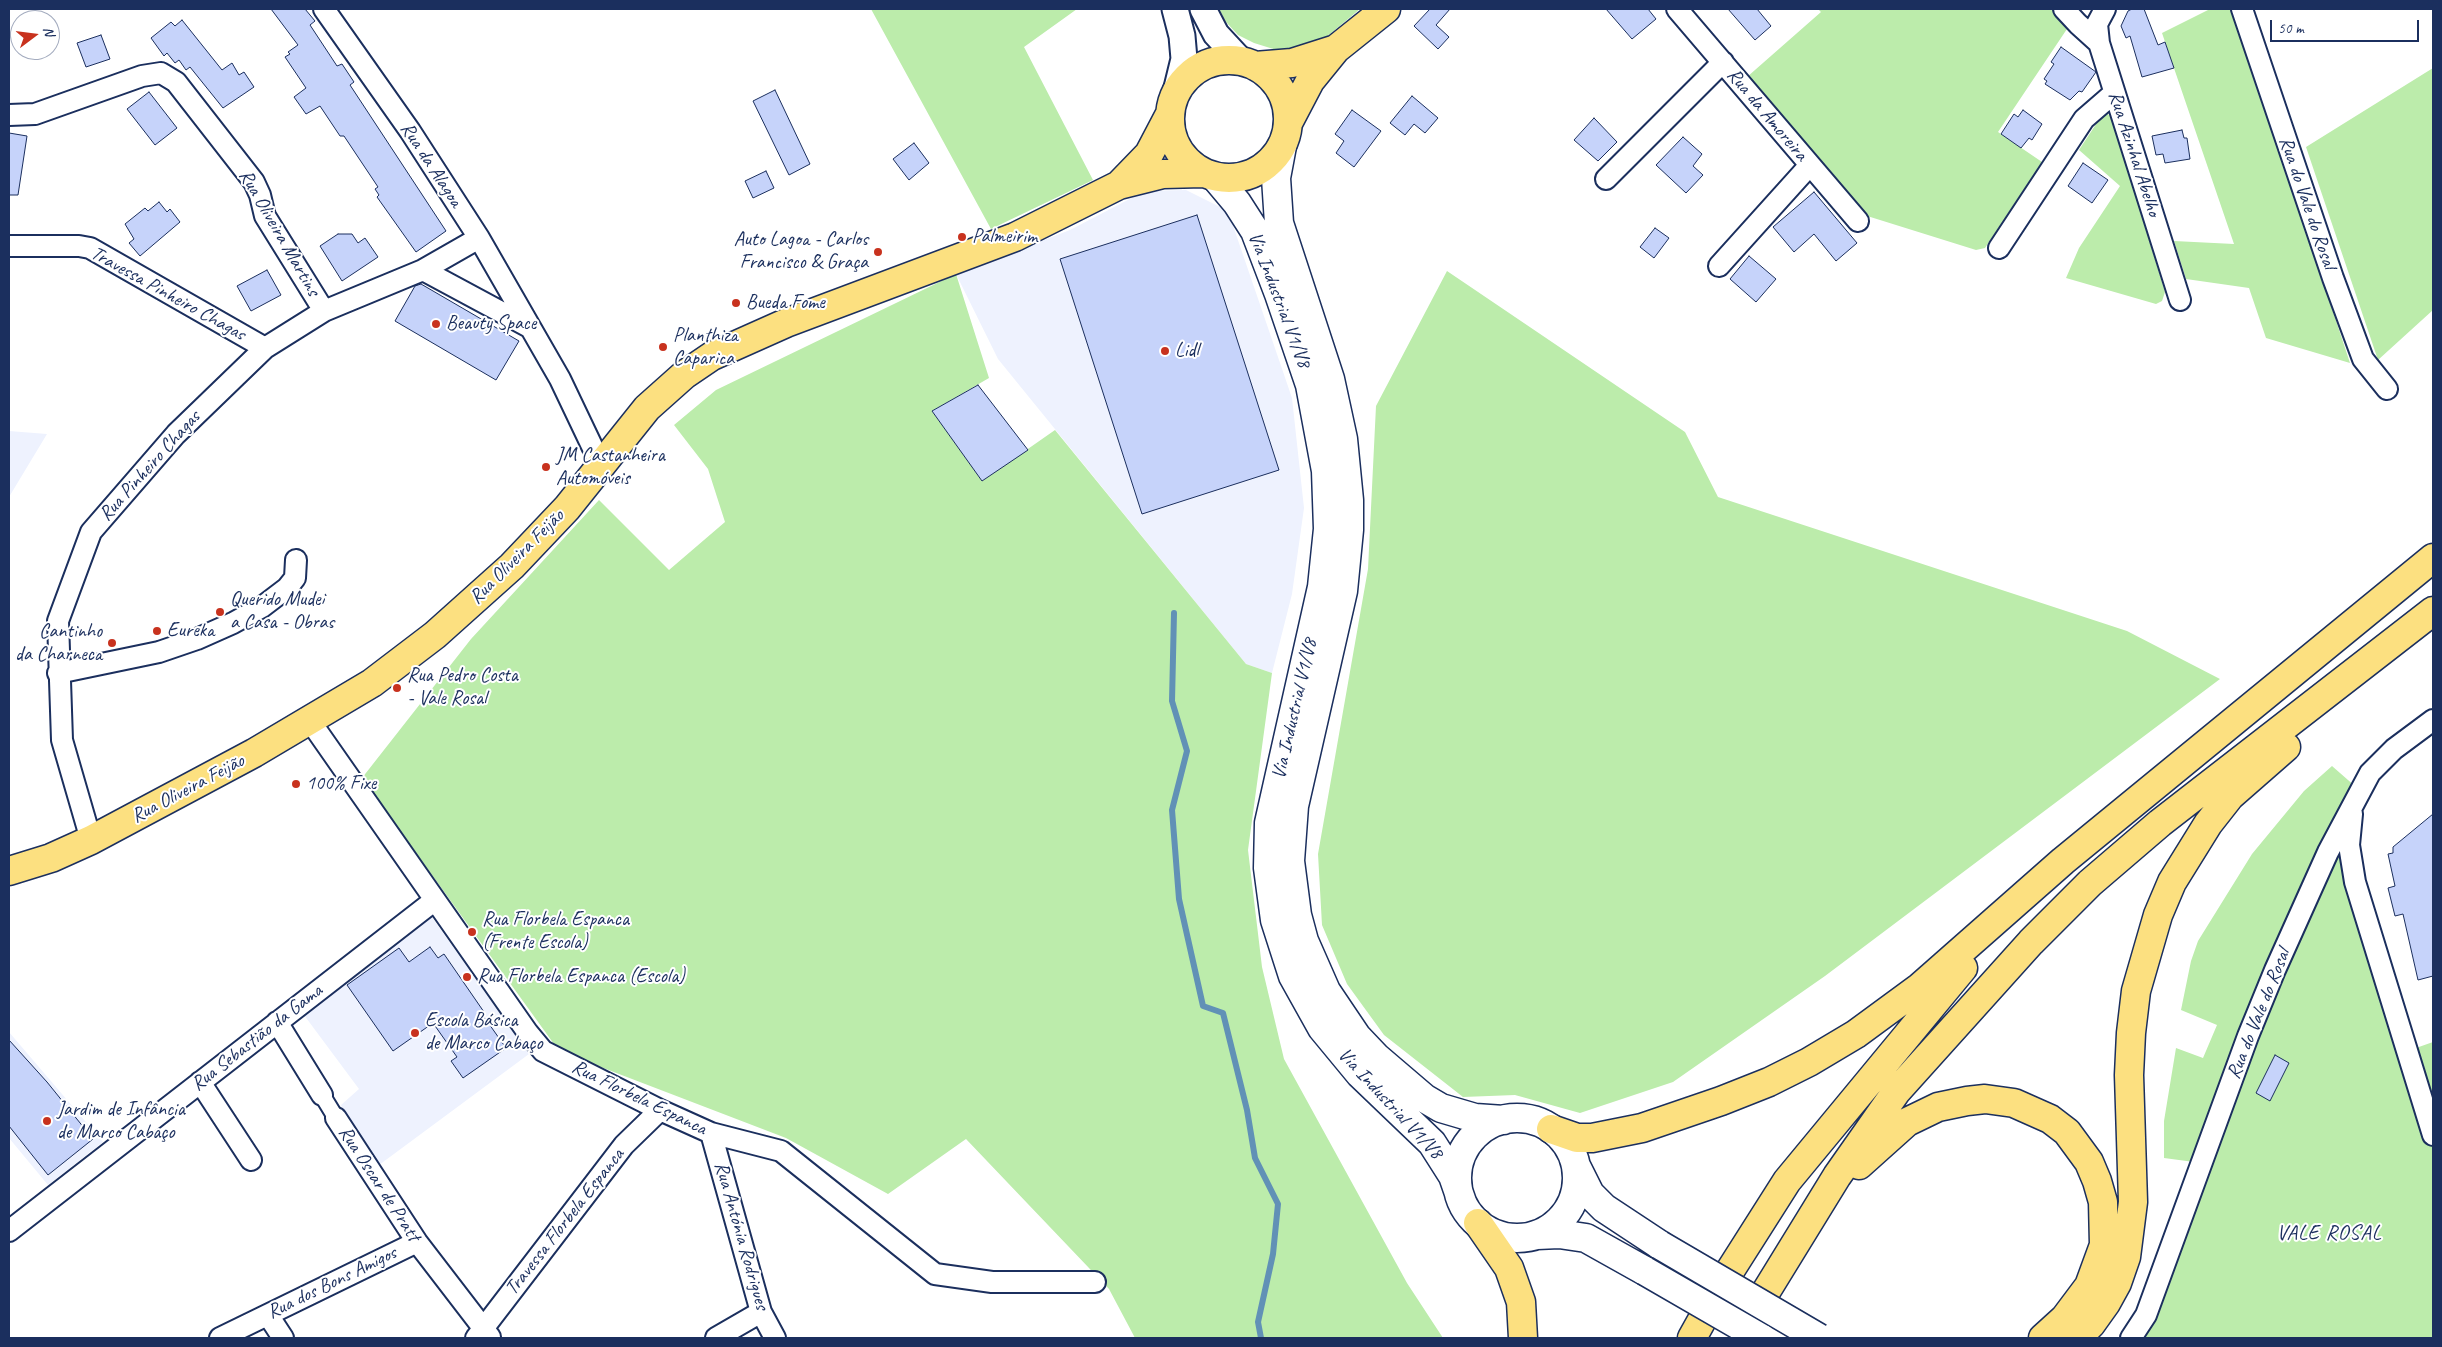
<!DOCTYPE html>
<html>
<head>
<meta charset="utf-8">
<style>
  body { margin:0 }
  #map { position:relative; width:2442px; height:1347px; overflow:hidden; background:#fff; font-family:Caveat,sans-serif }
  canvas { display:block }
  .frame { position:absolute; inset:0; border:10px solid #1b2f5e; pointer-events:none }
  .north { position:absolute; left:10px; top:10px; width:50px; height:50px; box-sizing:border-box; background:#fff; border:1px solid #a4acbf; border-radius:50%; rotate:75deg; font-size:14px; font-weight:700; line-height:20px; text-align:center; color:#1b2f5e }
  .north::after { content:''; display:block; margin:auto; width:18px; height:22px; background:#c8321e; clip-path:polygon(50% 0,100% 100%,50% 72%,0 100%) }
  .scale { position:absolute; left:2270px; top:20px; width:149px; height:22px; box-sizing:border-box; border:2px solid #1b2f5e; border-top:0; padding-left:6px; font-size:15px; line-height:18px; white-space:nowrap; color:#1b2f5e; -webkit-text-stroke:4px #fff; paint-order:stroke }
</style>
</head>
<body>
<div id="map">
<canvas width="2442" height="1347"></canvas>
<div class="frame"></div>
<div class="north">N</div>
<div class="scale">50 m</div>
</div>
<script>
const ctx = document.querySelector('canvas').getContext('2d');
ctx.lineJoin = 'round';
function paint(path, color) { ctx.fillStyle = color; ctx.fill(path, 'evenodd'); }
const poly = rows => new Path2D(rows.map(r => 'M' + r).join(''));
function strokePath(path, color, width, dash) { ctx.strokeStyle = color; ctx.lineWidth = width; ctx.lineCap = dash ? 'butt' : 'round'; ctx.setLineDash(dash || []); ctx.stroke(path); }
function write(font, color, halo, rows, align = 'center') {
  ctx.font = font + ' Caveat,sans-serif'; ctx.lineWidth = 4; ctx.setLineDash([]); ctx.textBaseline = 'middle'; ctx.strokeStyle = halo; ctx.fillStyle = color; for (const [text, x, y, turn = 0] of rows) {
    ctx.save(); ctx.translate(x, y); ctx.rotate((+turn || 0) * Math.PI / 180); ctx.textAlign = isNaN(turn) ? turn : align; if (halo) ctx.strokeText(text, 0, 0); ctx.fillText(text, 0, 0); ctx.restore();
  }
}
const built = poly([
  [1186,190,1228,211,1292,398,1304,508,1292,594,1272,673,1246,664,998,359,956,274,1070,230,1145,191],
  [9,431,47,434,9,497],
  [431,916,529,1054,375,1168,341,1105,359,1089,301,1011],
  [9,1032,103,1142,48,1185,9,1138]
]);
const green = poly([
  [871,9,1077,9,1024,47,1093,180,991,229],
  [1219,9,1360,9,1324,39,1283,52,1254,43,1238,35,1226,22],
  [1818,9,2056,9,2071,23,1998,132,2042,162,1985,248,1976,250,1864,215,1747,77,1821,12],
  [2210,9,2233,9,2350,363,2266,338,2249,288,2186,279,2174,241,2234,244,2162,33],
  [2433,68,2433,310,2378,360,2306,147],
  [2104,112,2111,116,2165,292,2162,301,2156,304,2066,278,2079,248,2120,186,2079,150],
  [1447,271,1685,432,1718,497,2127,631,2220,679,1825,976,1673,1082,1580,1113,1515,1095,1463,1097,1384,1035,1347,984,1322,925,1318,854,1368,569,1376,406],
  [956,274,989,378,932,411,982,481,1055,430,1246,664,1272,673,1248,850,1262,967,1284,1059,1407,1283,1443,1338,1135,1338,1109,1289,966,1139,888,1194,786,1138,559,1051,362,778,471,639,599,500,669,570,725,522,708,469,674,425,716,390],
  [2332,766,2356,787,2333,820,2267,963,2239,1033,2194,1162,2164,1158,2164,1121,2176,1048,2203,1058,2217,1025,2181,1010,2191,961,2198,941,2252,854,2304,791],
  [2341,847,2433,1148,2433,1338,2142,1338,2251,1046],
  [2433,1042,2433,1095,2431,1096,2416,1048]
]);
const stream = poly([
  [1174,613,1172,701,1187,751,1172,810,1179,899,1203,1006,1223,1013,1247,1110,1255,1158,1278,1204,1273,1254,1258,1322,1261,1338]
]);
const building = poly([
  [271,9,305,9,315,21,310,25,337,66,342,64,354,82,350,85,446,231,416,252,377,197,379,195,375,189,378,187,344,136,340,136,320,106,306,114,294,97,306,88,285,57,290,54,288,52,298,45,271,9],
  [1430,9,1450,9,1436,25,1449,37,1438,49,1414,26,1430,9],
  [1606,9,1648,9,1656,19,1632,39,1606,9],
  [1728,9,1757,9,1771,26,1755,40,1728,9],
  [2132,9,2144,9,2158,45,2165,42,2174,68,2142,77,2130,36,2126,38,2121,26,2128,11,2132,9],
  [182,20,222,70,232,63,239,75,244,72,254,87,223,108,190,67,186,70,179,60,175,63,167,53,164,56,151,38,171,22,175,26,182,20],
  [101,35,110,59,86,67,77,43,101,35],
  [2061,47,2096,72,2082,92,2079,91,2070,100,2045,84,2047,81,2044,79,2054,64,2051,62,2061,47],
  [775,90,810,164,789,175,753,101,775,90],
  [149,92,177,128,155,145,127,109,149,92],
  [1412,96,1438,118,1425,133,1414,124,1405,135,1390,123,1412,96],
  [1352,110,1381,131,1354,167,1336,153,1344,141,1335,134,1352,110],
  [2023,110,2042,124,2032,140,2029,138,2021,148,2001,134,2014,114,2018,117,2023,110],
  [1594,118,1617,142,1598,161,1574,140,1594,118],
  [2182,130,2184,138,2187,138,2190,159,2165,163,2163,154,2156,155,2152,136,2182,130],
  [9,133,27,136,18,195,9,195,9,133],
  [1683,137,1702,154,1693,166,1703,175,1686,193,1656,165,1683,137],
  [914,143,929,163,909,180,893,159,914,143],
  [2083,163,2108,180,2092,203,2068,186,2083,163],
  [766,171,774,188,753,198,745,181,766,171],
  [1814,192,1857,243,1836,261,1814,234,1794,252,1773,227,1814,192],
  [159,202,167,212,170,209,180,222,140,256,129,243,134,239,125,224,145,208,148,211,159,202],
  [1197,215,1279,470,1142,514,1060,259,1197,215],
  [1655,228,1669,238,1654,258,1640,247,1655,228],
  [338,234,352,234,358,243,365,238,378,257,342,281,320,246,338,234],
  [1749,256,1776,279,1756,302,1730,279,1749,256],
  [267,270,281,295,251,311,237,286,267,270],
  [421,284,519,341,496,380,395,321,415,286,421,284],
  [978,385,1028,450,982,481,932,411,978,385],
  [2433,814,2433,976,2418,980,2403,914,2395,916,2388,888,2395,886,2388,854,2393,853,2393,847,2433,814],
  [430,947,438,958,444,954,484,1012,482,1014,506,1048,463,1078,451,1061,457,1057,433,1023,393,1051,347,985,399,948,409,962,430,947],
  [9,1040,47,1082,93,1139,48,1175,9,1126,9,1040],
  [2275,1055,2289,1063,2270,1101,2256,1093,2275,1055]
]);
const pedestrian = poly([
  [322,1095,336,1118]
]);
const minor = poly([
  [324,9,410,131,479,238,560,379,601,465],
  [1677,9,1858,221],
  [2064,9,2078,24,2099,43],
  [2105,9,2097,24,2099,43,2180,300],
  [2242,9,2333,278,2363,359,2387,389],
  [9,115,35,114,142,76,161,73,176,82,254,182,260,195,265,216,324,311],
  [1606,179,1723,62],
  [9,246,79,246,90,248,265,348],
  [1999,248,2084,119,2114,93],
  [1719,266,1810,165],
  [423,270,529,327],
  [58,673,159,652,197,639,233,623,262,607,287,588,295,578,296,560],
  [310,721,528,1033,543,1051,660,1110,711,1133,781,1151,935,1274,992,1282,1095,1282],
  [2352,814,2349,845,2355,882,2433,1135],
  [91,840,62,740,58,621,91,532,176,434,265,348,324,311,423,270,479,238],
  [277,1022,322,1095],
  [200,1082,251,1160],
  [336,1118,417,1242,490,1337],
  [711,1133,761,1312,775,1338],
  [9,1231,435,900],
  [268,1315,283,1338],
  [220,1338,417,1242],
  [476,1338,624,1145,660,1110],
  [716,1338,761,1312],
  [2131,1338,2146,1315,2248,1036,2275,970,2328,852,2370,773,2394,749,2433,720]
]);
const tertiary = poly([
  [1203,9,1216,34,1242,62],
  [1175,96,1184,59,1182,36,1175,9]
]);
const secondary = poly([
  [1282,146,1276,178,1279,223,1330,379,1343,439,1349,500,1349,530,1343,591,1294,806,1290,861,1297,915,1304,941,1326,991,1357,1037,1376,1057,1424,1098,1441,1108,1475,1118,1504,1120],
  [1216,178,1237,203,1255,231,1279,294,1310,385,1326,471,1328,529,1322,587,1269,823,1268,868,1275,920,1293,976,1322,1028,1360,1074,1432,1143,1453,1176,1462,1202],
  '1457 1178a60 60 0 1 1 120 0a60 60 0 1 1-120 0Z',
  [1576,1166,1590,1194,1604,1208,1660,1245],
  [1537,1235,1559,1234,1586,1238,1645,1271]
]);
const primary = poly([
  '1170 119a59 59 0 1 1 118 0a59 59 0 1 1-118 0Z',
  [1255,66,1292,63,1336,49],
  [1288,123,1310,81,1336,49,1386,9],
  [1119,185,1149,154,1170,114],
  [9,871,51,858,91,840,254,753,372,683,435,635,512,566,567,508,647,408,684,375,712,356,786,323,1015,237,1119,185,1163,174,1203,173]
]);
const motorway = poly([
  [1551,1129,1577,1138,1592,1138,1642,1128,1721,1101,1769,1082,1809,1062,1856,1034,1920,987,2063,861,2433,558],
  [1859,1165,1907,1122,1938,1107,1967,1101,1985,1099,2014,1103,2050,1119,2067,1132,2089,1162,2097,1181,2103,1202,2104,1245,2089,1286,2065,1318,2043,1338],
  [1478,1223,1509,1268,1521,1302,1523,1338],
  [1746,1324,1837,1176,1896,1092,2031,942,2090,883,2160,823,2433,611],
  [1692,1338,1726,1277,1787,1181,1963,968],
  [2077,1338,2091,1324,2106,1303,2117,1283,2126,1257,2133,1202,2129,1075,2131,1033,2136,991,2158,915,2172,882,2208,824,2230,796,2286,747]
]);
const secondaryBridge = poly([
  [1660,1245,1819,1338],
  [1645,1271,1761,1338]
]);
const markers = [
  [962,237,5,"#c8321e"],
  [878,252,5,"#c8321e"],
  [736,303,5,"#c8321e"],
  [436,324,5,"#c8321e"],
  [663,347,5,"#c8321e"],
  [1165,351,5,"#c8321e"],
  [546,467,5,"#c8321e"],
  [220,612,5,"#c8321e"],
  [157,631,5,"#c8321e"],
  [112,643,5,"#c8321e"],
  [397,688,5,"#c8321e"],
  [296,784,5,"#c8321e"],
  [472,932,5,"#c8321e"],
  [467,977,5,"#c8321e"],
  [415,1033,5,"#c8321e"],
  [47,1121,5,"#c8321e"]
];
const streetNames = [
  ["Rua da Amoreira",1767,115,50],
  ["Rua Azinhal Abelho",2134,154,72],
  ["Rua da Alagoa",431,165,57],
  ["Rua do Vale do Rosal",2307,203,71],
  ["Rua Oliveira Martins",279,233,60],
  ["Travessa Pinheiro Chagas",168,294,29],
  ["Via Industrial V1/V8",1279,300,69],
  ["Rua Pinheiro Chagas",150,466,-48],
  ["Rua Oliveira Feijão",517,557,-45],
  ["Via Industrial V1/V8",1295,709,-77],
  ["Rua Oliveira Feijão",188,789,-28],
  ["Rua do Vale do Rosal",2259,1014,-68],
  ["Rua Sebastião da Gama",257,1038,-38],
  ["Rua Florbela Espanca",639,1098,26],
  ["Via Industrial V1/V8",1390,1104,47],
  ["Rua Oscar de Pratt",379,1184,57],
  ["Travessa Florbela Espanca",565,1222,-52],
  ["Rua Antónia Rodrigues",741,1236,74],
  ["Rua dos Bons Amigos",332,1283,-26]
];
const poiNames = [
  ["Palmeirim",972,237],
  ["Auto Lagoa - Carlos",868,240,"right"],
  ["Francisco & Graça",868,263,"right"],
  ["Bueda Fome",746,303],
  ["Beauty Space",446,324],
  ["Planthiza",673,336],
  ["Caparica",673,359],
  ["Lidl",1175,351],
  ["JM Castanheira",556,456],
  ["Automóveis",556,479],
  ["Querido Mudei",230,600],
  ["a Casa - Obras",230,623],
  ["Eureka",167,631],
  ["Cantinho",102,632,"right"],
  ["da Charneca",102,655,"right"],
  ["Rua Pedro Costa",407,676],
  ["- Vale Rosal",407,699],
  ["100% Fixe",306,784],
  ["Rua Florbela Espanca",482,920],
  ["(Frente Escola)",482,943],
  ["Rua Florbela Espanca (Escola)",477,977],
  ["Escola Básica",425,1021],
  ["de Marco Cabaço",425,1044],
  ["Jardim de Infância",57,1110],
  ["de Marco Cabaço",57,1133]
];
const neighbourhoodNames = [
  ["VALE ROSAL",2329,1233]
];
paint(built, '#eef2fe');
paint(green, '#bcecab');
strokePath(stream, '#6191b6', 6);
paint(building, '#c6d3fa');
strokePath(building, '#1b2f5e', 1);
strokePath(pedestrian, '#1b2f5e', 19);
strokePath(minor, '#1b2f5e', 24);
strokePath(tertiary, '#1b2f5e', 29);
strokePath(secondary, '#1b2f5e', 31);
strokePath(primary, '#1b2f5e', 31);
strokePath(motorway, '#1b2f5e', 31);
strokePath(pedestrian, '#fff', 15);
strokePath(minor, '#fff', 20);
strokePath(tertiary, '#fff', 25);
strokePath(secondary, '#fff', 28);
strokePath(primary, '#fce080', 28);
strokePath(motorway, '#fce080', 28);
strokePath(secondaryBridge, '#1b2f5e', 31, []);
strokePath(secondaryBridge, '#fff', 28);
for (const [x, y, r, color] of markers) { const dot = new Path2D(); dot.arc(x, y, r, 0, 2 * Math.PI); ctx.fillStyle = color; ctx.fill(dot); strokePath(dot, '#fff', 2); }
write('20px', '#1b2f5e', '#fff', streetNames);
write('20px', '#1b2f5e', '#fff', poiNames, 'left');
ctx.letterSpacing = '1px';
write('21px', '#1b2f5e', '#fff', neighbourhoodNames);
ctx.letterSpacing = '0px';
</script>
</body>
</html>
